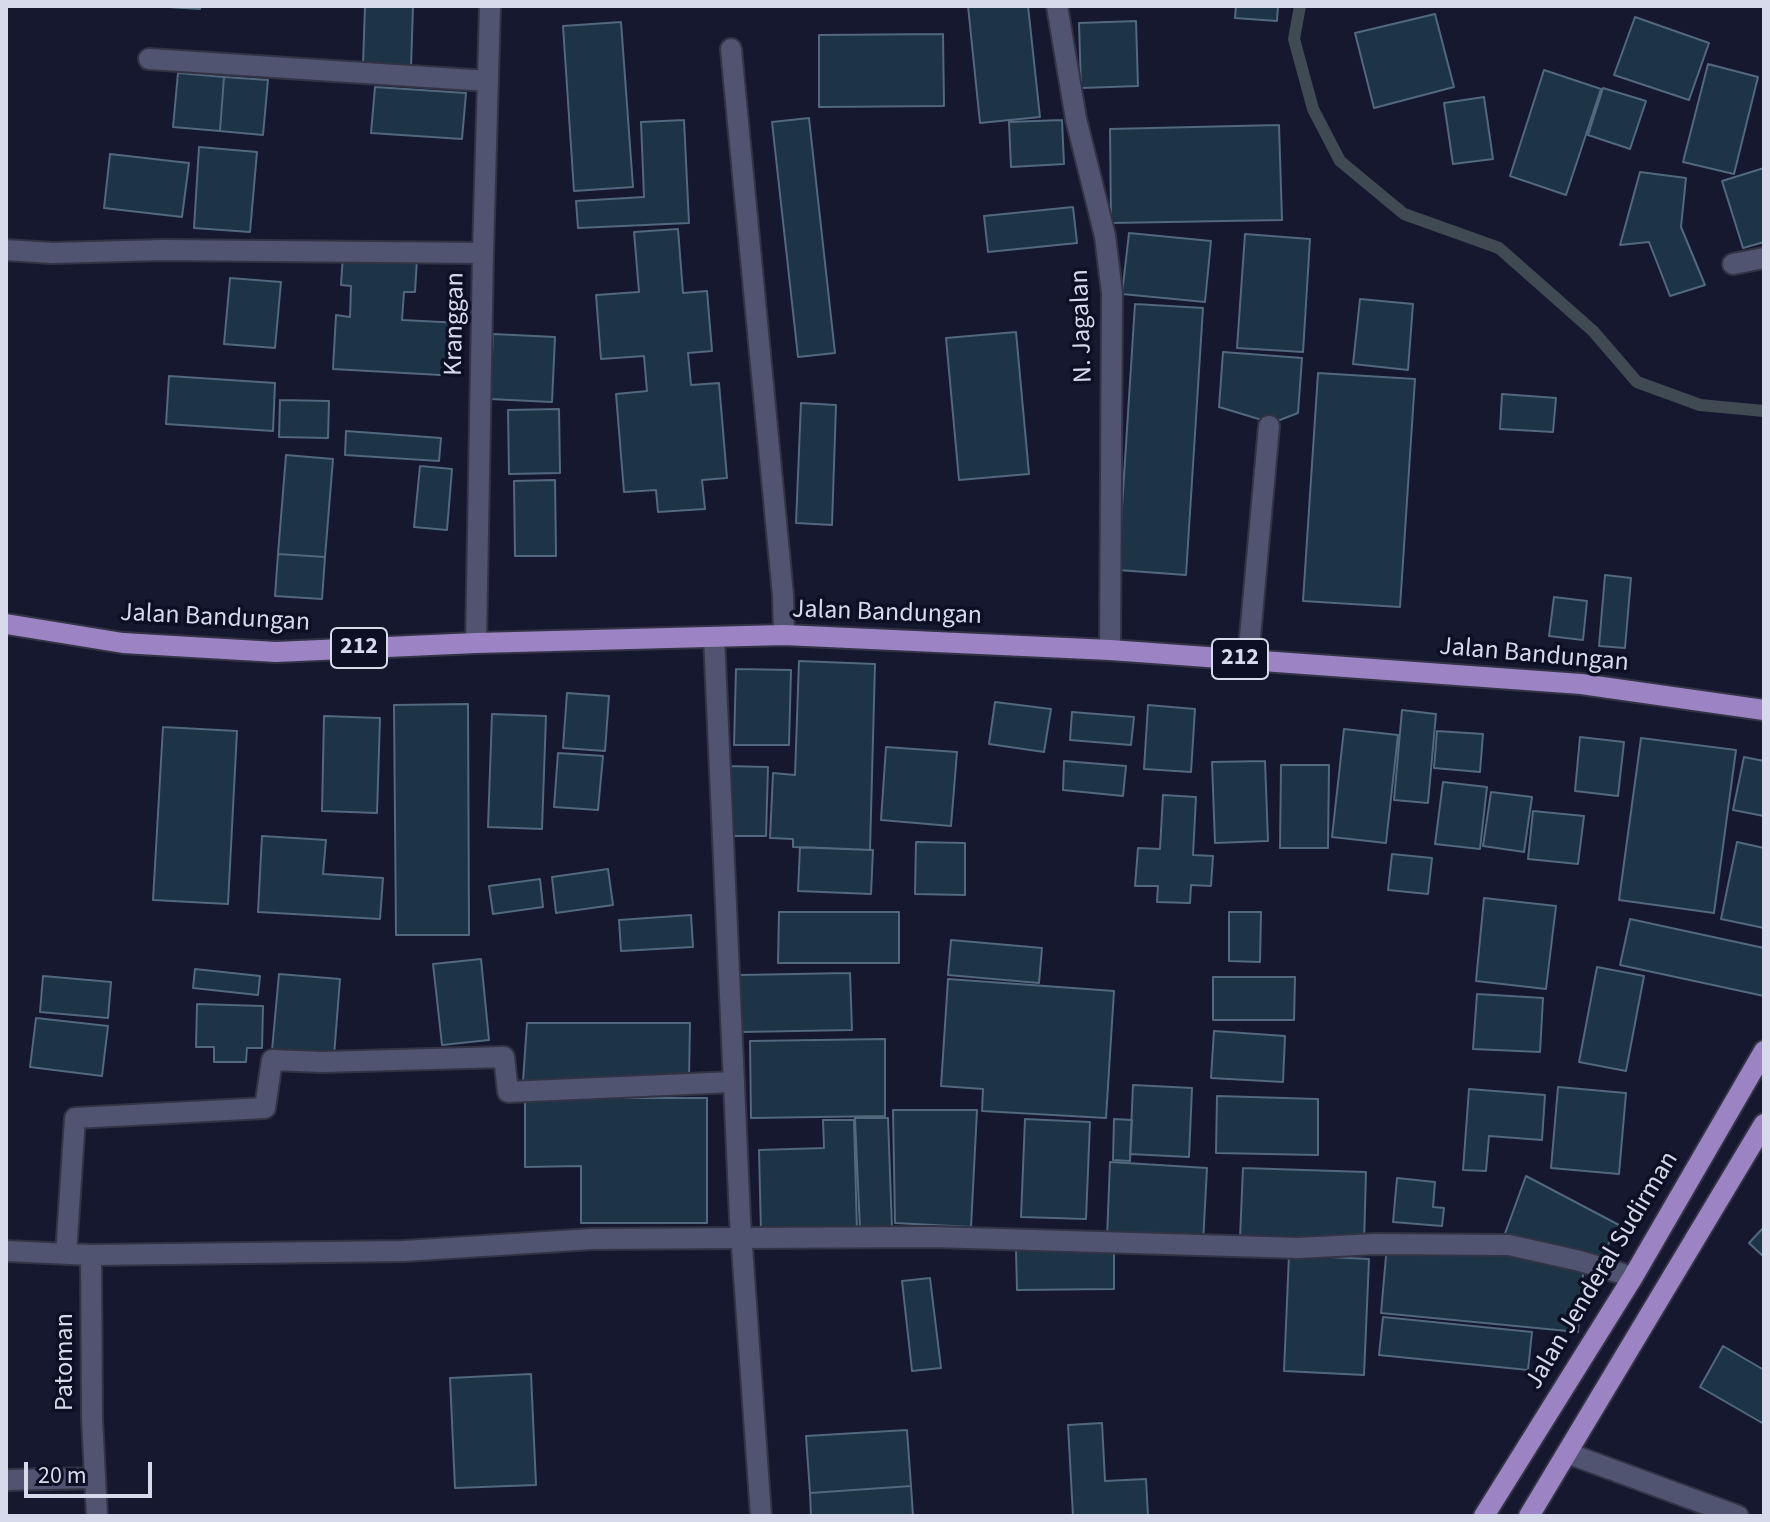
<!DOCTYPE html>
<html>
<head>
<meta charset="utf-8">
<style>
  body { margin:0 }
  #map { position:relative; width:1770px; height:1522px; overflow:hidden; background:#16182f; font-family:"Source Sans 3",sans-serif }
  canvas { display:block }
  .frame { position:absolute; inset:0; border:8px solid #d6daea; pointer-events:none }
  .scale { position:absolute; left:24px; top:1462px; width:128px; height:36px; box-sizing:border-box; border:4px solid #d6daea; border-top:0; padding-left:10px; font-size:24px; line-height:28px; white-space:nowrap; color:#d6daea; -webkit-text-stroke:6px #0d0f25; paint-order:stroke }
</style>
</head>
<body>
<div id="map">
<canvas width="1770" height="1522"></canvas>
<div class="frame"></div>
<div class="scale">20 m</div>
</div>
<script>
const ctx = document.querySelector('canvas').getContext('2d');
ctx.lineJoin = 'round';
const poly = rows => new Path2D(rows.map(r => 'M' + r).join(''));
function strokePath(path, color, width, dash) { ctx.strokeStyle = color; ctx.lineWidth = width; ctx.lineCap = dash ? 'butt' : 'round'; ctx.setLineDash(dash || []); ctx.stroke(path); }
function paint(path, color) { ctx.fillStyle = color; ctx.fill(path, 'evenodd'); }
function write(font, color, halo, rows, align = 'center') {
  ctx.font = font + ' "Source Sans 3",sans-serif'; ctx.lineWidth = 7; ctx.setLineDash([]); ctx.textBaseline = 'middle'; ctx.strokeStyle = halo; ctx.fillStyle = color; for (const [text, x, y, turn = 0] of rows) {
    ctx.save(); ctx.translate(x, y); ctx.rotate((+turn || 0) * Math.PI / 180); ctx.textAlign = isNaN(turn) ? turn : align; if (halo) ctx.strokeText(text, 0, 0); ctx.fillText(text, 0, 0); ctx.restore();
  }
}
const stream = poly([
  [1300,6,1294,39,1313,109,1340,161,1404,214,1499,248,1593,331,1637,382,1700,405,1764,411]
]);
const building = poly([
  [153,6,200,6,200,9,153,6],
  [365,6,413,6,411,67,363,65,365,6],
  [968,6,1028,6,1040,117,980,123,968,6],
  [1236,6,1278,6,1277,21,1235,18,1236,6],
  [1435,14,1454,87,1374,108,1355,33,1435,14],
  [1635,17,1709,43,1689,100,1614,75,1635,17],
  [1136,21,1138,86,1081,88,1079,23,1136,21],
  [621,22,633,187,574,191,563,26,621,22],
  [943,34,944,106,819,107,819,35,943,34],
  [1708,64,1758,77,1734,174,1683,162,1708,64],
  [1544,70,1601,89,1566,195,1510,176,1544,70],
  [178,73,224,77,220,131,173,127,178,73],
  [224,77,268,80,263,135,220,131,224,77],
  [375,87,466,93,462,139,371,133,375,87],
  [1603,88,1646,101,1630,149,1588,135,1603,88],
  [1484,97,1493,159,1453,164,1444,103,1484,97],
  [809,118,835,353,798,357,772,122,809,118],
  [684,120,689,223,578,228,576,201,644,197,641,122,684,120],
  [1062,120,1064,164,1011,167,1009,122,1062,120],
  [1279,125,1282,220,1111,223,1110,129,1279,125],
  [199,147,257,152,250,232,194,228,199,147],
  [110,154,189,163,182,217,104,208,110,154],
  [1764,168,1764,242,1743,248,1722,181,1764,168],
  [1640,172,1686,178,1681,227,1705,285,1670,296,1649,242,1620,245,1640,172],
  [1073,207,1077,243,988,252,984,216,1073,207],
  [678,229,683,293,707,291,712,351,688,353,691,385,719,383,727,478,702,480,705,509,658,512,656,490,624,492,616,394,647,391,644,356,601,359,596,295,639,292,634,232,678,229],
  [1129,233,1211,241,1205,302,1122,294,1129,233],
  [1245,234,1310,239,1303,352,1237,348,1245,234],
  [343,254,417,259,415,292,404,292,402,320,461,323,458,376,333,369,336,315,350,317,351,286,341,285,343,254],
  [230,278,281,282,275,348,224,344,230,278],
  [1360,299,1413,304,1408,370,1353,364,1360,299],
  [1135,304,1203,308,1186,575,1118,570,1135,304],
  [1016,332,1029,474,959,480,946,338,1016,332],
  [493,334,555,337,552,402,490,399,493,334],
  [1223,352,1302,358,1298,413,1272,423,1219,407,1223,352],
  [1318,373,1415,379,1400,607,1303,601,1318,373],
  [169,376,275,383,273,431,166,424,169,376],
  [1502,394,1556,398,1553,432,1500,429,1502,394],
  [280,400,329,401,328,438,279,437,280,400],
  [801,403,836,405,832,525,796,523,801,403],
  [559,409,560,473,509,474,508,410,559,409],
  [346,431,441,438,439,461,345,455,346,431],
  [286,455,333,459,325,557,278,554,286,455],
  [420,466,452,469,447,530,414,527,420,466],
  [555,480,556,556,515,556,514,481,555,480],
  [278,554,325,557,322,599,275,596,278,554],
  [1605,575,1631,578,1625,648,1599,646,1605,575],
  [1554,597,1587,601,1583,640,1549,636,1554,597],
  [799,661,875,664,870,850,793,847,793,839,770,838,773,773,795,775,799,661],
  [736,669,791,670,789,745,734,745,736,669],
  [567,693,609,696,605,751,563,748,567,693],
  [995,702,1051,709,1044,752,989,744,995,702],
  [468,704,469,935,396,935,394,705,468,704],
  [1148,705,1195,709,1191,772,1144,769,1148,705],
  [1402,710,1436,714,1428,803,1394,800,1402,710],
  [1072,712,1134,717,1131,745,1070,740,1072,712],
  [492,714,546,716,542,829,488,827,492,714],
  [324,716,380,718,377,813,322,811,324,716],
  [163,727,237,731,228,904,153,900,163,727],
  [1344,729,1398,735,1386,843,1332,837,1344,729],
  [1437,731,1483,734,1480,772,1434,768,1437,731],
  [1580,737,1624,742,1618,796,1575,791,1580,737],
  [1641,738,1736,750,1714,913,1619,900,1641,738],
  [886,747,957,752,951,826,881,820,886,747],
  [558,753,603,756,598,810,554,807,558,753],
  [1744,757,1764,761,1764,816,1733,810,1744,757],
  [1064,761,1126,766,1123,796,1063,790,1064,761],
  [1265,761,1268,841,1215,843,1212,762,1265,761],
  [1281,765,1329,765,1328,848,1280,848,1281,765],
  [727,766,768,767,766,836,724,836,727,766],
  [1443,782,1487,787,1480,849,1435,844,1443,782],
  [1491,792,1532,797,1524,852,1483,846,1491,792],
  [1163,795,1196,797,1193,855,1213,856,1211,886,1191,885,1190,903,1157,902,1158,886,1135,886,1138,848,1160,849,1163,795],
  [1533,811,1584,816,1578,864,1528,859,1533,811],
  [262,836,326,840,323,874,383,878,380,919,258,912,262,836],
  [916,842,965,843,965,895,915,894,916,842],
  [1737,842,1764,848,1764,928,1721,919,1737,842],
  [800,847,873,850,871,894,798,891,800,847],
  [1392,854,1432,858,1428,894,1388,890,1392,854],
  [608,869,613,905,556,913,552,877,608,869],
  [540,879,543,907,493,914,489,886,540,879],
  [1484,898,1556,906,1546,989,1476,981,1484,898],
  [779,912,899,912,899,963,778,963,779,912],
  [1229,912,1261,912,1260,962,1229,961,1229,912],
  [691,915,693,947,621,951,619,920,691,915],
  [1630,919,1764,948,1764,996,1620,965,1630,919],
  [951,940,1042,948,1039,983,948,975,951,940],
  [481,959,489,1040,442,1045,433,964,481,959],
  [1597,967,1644,976,1626,1071,1579,1062,1597,967],
  [195,969,260,976,258,995,193,988,195,969],
  [850,973,852,1030,741,1032,739,975,850,973],
  [279,974,340,979,334,1056,272,1050,279,974],
  [43,976,111,982,108,1018,40,1012,43,976],
  [1213,977,1295,977,1294,1020,1213,1020,1213,977],
  [948,979,1114,991,1106,1118,982,1111,983,1089,941,1086,948,979],
  [1477,994,1543,998,1540,1052,1473,1049,1477,994],
  [197,1004,263,1006,262,1048,247,1048,246,1062,214,1062,214,1047,196,1047,197,1004],
  [36,1018,108,1026,102,1076,30,1067,36,1018],
  [527,1023,690,1023,689,1078,523,1081,527,1023],
  [1214,1031,1285,1036,1283,1082,1211,1078,1214,1031],
  [885,1039,885,1116,751,1118,750,1041,885,1039],
  [1133,1085,1192,1088,1189,1157,1130,1154,1133,1085],
  [1558,1087,1626,1093,1619,1174,1551,1168,1558,1087],
  [1469,1089,1545,1095,1542,1140,1489,1136,1486,1171,1463,1170,1469,1089],
  [1217,1096,1318,1099,1318,1155,1216,1153,1217,1096],
  [525,1098,707,1098,707,1223,581,1223,581,1166,525,1167,525,1098],
  [893,1110,977,1110,971,1227,895,1223,893,1110],
  [855,1118,888,1118,892,1228,860,1230,855,1118],
  [1025,1119,1090,1122,1086,1219,1021,1217,1025,1119],
  [1114,1119,1132,1120,1130,1161,1113,1160,1114,1119],
  [823,1120,854,1120,857,1232,761,1233,759,1150,824,1148,823,1120],
  [1110,1162,1207,1168,1203,1243,1107,1238,1110,1162],
  [1243,1168,1366,1172,1364,1243,1240,1238,1243,1168],
  [1526,1176,1619,1225,1598,1263,1503,1239,1526,1176],
  [1397,1178,1435,1182,1433,1207,1444,1208,1442,1226,1393,1222,1397,1178],
  [1764,1227,1764,1257,1749,1243,1764,1227],
  [1387,1245,1584,1263,1578,1332,1381,1313,1387,1245],
  [1114,1248,1114,1289,1017,1290,1016,1250,1114,1248],
  [1289,1255,1369,1259,1364,1375,1284,1371,1289,1255],
  [930,1278,941,1368,912,1371,902,1281,930,1278],
  [1383,1317,1532,1332,1528,1370,1379,1355,1383,1317],
  [1723,1346,1764,1370,1764,1424,1700,1387,1723,1346],
  [531,1374,536,1485,455,1488,450,1378,531,1374],
  [1102,1423,1105,1481,1146,1479,1148,1516,1073,1516,1068,1425,1102,1423],
  [907,1430,911,1486,810,1493,806,1436,907,1430],
  [911,1486,913,1516,811,1516,810,1493,911,1486]
]);
const lane = poly([
  [731,49,783,595,784,635],
  [1733,264,1764,258],
  [1248,659,1269,426]
]);
const street = poly([
  [1057,6,1076,119,1105,236,1112,293,1110,650],
  [149,59,488,81],
  [6,250,52,253,163,250,483,253],
  [476,643,483,253,490,6],
  [6,1251,91,1255,404,1251,592,1239,741,1238,934,1237,1298,1248,1375,1244,1509,1245,1580,1261,1633,1277],
  [66,1254,75,1118,265,1108,272,1060,322,1062,504,1057,508,1092,734,1082],
  [91,1255,92,1419,97,1516],
  [1567,1453,1738,1516],
  [6,1480,94,1478]
]);
const secondary = poly([
  [714,637,740,1219,761,1516]
]);
const primary = poly([
  [6,624,123,643,276,652,476,643,784,635,1110,650,1581,684,1764,710],
  [1484,1516,1633,1277,1764,1051],
  [1529,1516,1764,1124]
]);
const shields = [
  [359,648,56],
  [1240,659,56]
];
const shieldNames = [
  ["212",359,648],
  ["212",1240,659]
];
const streetNames = [
  ["Kranggan",456,324,-89],
  ["N. Jagalan",1083,326,-92],
  ["Jalan Bandungan",887,614,2],
  ["Jalan Bandungan",215,619,3],
  ["Jalan Bandungan",1534,656,5],
  ["Jalan Jenderal Sudirman",1603,1271,-59],
  ["Patoman",66,1362,-90]
];
strokePath(stream, '#404a53', 12);
paint(building, '#1d3346');
strokePath(building, '#51687e', 2);
strokePath(lane, '#323345', 24);
strokePath(street, '#323345', 24);
strokePath(secondary, '#323345', 24);
strokePath(primary, '#323345', 24);
strokePath(lane, '#505470', 20);
strokePath(street, '#505470', 20);
strokePath(secondary, '#505470', 20);
strokePath(primary, '#9c83c3', 20);
for (const [x, y, w] of shields) { const box = new Path2D(); box.roundRect(x - w / 2, y - 20, w, 40, 6); ctx.fillStyle = '#0d0f25'; ctx.fill(box); strokePath(box, '#d6daea', 2); }
write('bold 24px', '#d6daea', null, shieldNames);
write('26px', '#d6daea', '#0d0f25', streetNames);
</script>
</body>
</html>
